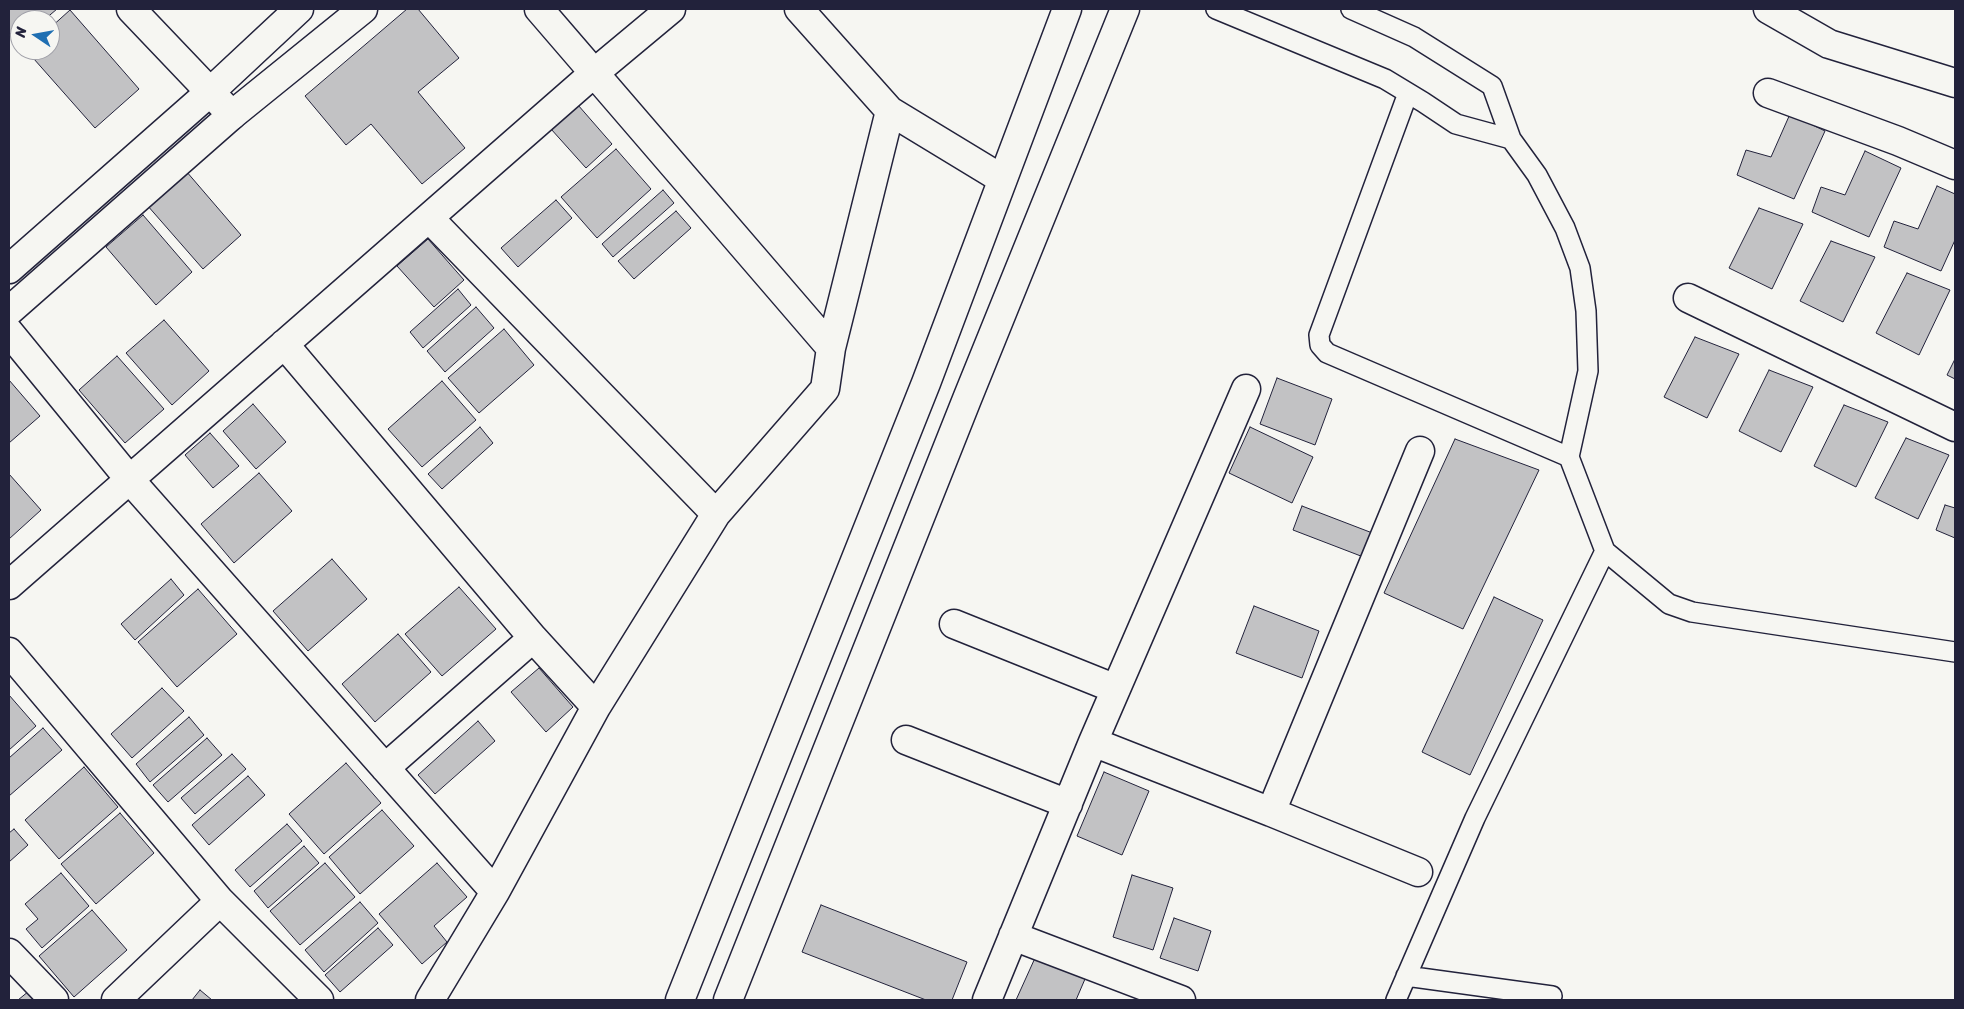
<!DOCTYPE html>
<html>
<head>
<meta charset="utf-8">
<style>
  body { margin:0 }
  #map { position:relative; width:1964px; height:1009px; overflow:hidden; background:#f6f6f2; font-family:Sriracha,sans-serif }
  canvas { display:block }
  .frame { position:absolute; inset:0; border:10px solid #22223b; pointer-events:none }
  .north { position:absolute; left:10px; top:10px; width:50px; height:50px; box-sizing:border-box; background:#f6f6f2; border:1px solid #a1a1a9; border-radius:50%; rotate:282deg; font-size:14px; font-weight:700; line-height:20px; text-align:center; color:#22223b }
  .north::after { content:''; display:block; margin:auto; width:18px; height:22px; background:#1f6fb2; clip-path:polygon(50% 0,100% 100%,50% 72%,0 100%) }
</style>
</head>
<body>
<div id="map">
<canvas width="1964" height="1009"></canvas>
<div class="frame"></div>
<div class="north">N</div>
</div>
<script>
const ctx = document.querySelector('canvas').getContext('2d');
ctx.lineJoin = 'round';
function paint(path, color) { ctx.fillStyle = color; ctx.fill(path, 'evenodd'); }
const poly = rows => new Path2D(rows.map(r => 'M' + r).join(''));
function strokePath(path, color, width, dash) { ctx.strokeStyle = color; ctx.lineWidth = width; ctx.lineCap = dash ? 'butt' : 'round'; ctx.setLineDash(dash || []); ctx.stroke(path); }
const building = poly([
  [9,9,57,9,44,20,20,20,19,43,9,32,9,9],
  [407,9,418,9,459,58,418,92,465,148,422,184,371,124,346,145,305,96,407,9],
  [70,10,139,89,95,128,26,50,50,50,50,28,70,10],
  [578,105,612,144,586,168,551,129,578,105],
  [1790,114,1825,131,1794,199,1737,175,1746,150,1771,157,1790,114],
  [616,149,651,189,597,238,561,197,616,149],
  [1865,151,1901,168,1869,237,1812,212,1821,187,1845,195,1865,151],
  [186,171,241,235,203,269,147,205,186,171],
  [1937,186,1955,194,1955,240,1941,271,1884,247,1894,221,1918,229,1937,186],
  [663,190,674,203,613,257,602,244,663,190],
  [556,200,572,218,518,267,501,248,556,200],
  [1759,208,1803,224,1772,289,1729,268,1759,208],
  [676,211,691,228,634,279,618,261,676,211],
  [143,215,192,272,156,305,106,247,143,215],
  [428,239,464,280,434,307,397,266,428,239],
  [1831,241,1875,257,1843,322,1800,301,1831,241],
  [1907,273,1950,290,1919,355,1876,333,1907,273],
  [458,289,471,305,423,348,410,332,458,289],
  [476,307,494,328,445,372,427,351,476,307],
  [164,320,209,371,172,405,126,353,164,320],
  [504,329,534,365,479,413,448,378,504,329],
  [1695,337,1739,354,1707,418,1664,397,1695,337],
  [117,356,164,409,125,443,79,390,117,356],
  [1955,359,1955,379,1947,375,1955,359],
  [1769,370,1813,387,1781,452,1739,431,1769,370],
  [1277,378,1332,399,1315,445,1260,424,1277,378],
  [9,380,40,416,9,443,9,380],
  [442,381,476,420,422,467,388,429,442,381],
  [253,404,286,442,256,469,223,431,253,404],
  [1844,405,1888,422,1856,487,1814,466,1844,405],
  [480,427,493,443,442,489,428,474,480,427],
  [1250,427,1313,457,1292,503,1229,473,1250,427],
  [210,433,239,466,213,488,185,455,210,433],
  [1906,438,1949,455,1918,519,1875,498,1906,438],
  [1455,439,1539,470,1463,629,1384,593,1455,439],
  [259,473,292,511,234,563,201,524,259,473],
  [9,474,41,510,9,539,9,474],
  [1945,505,1955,508,1955,538,1936,530,1945,505],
  [1302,506,1375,534,1366,558,1293,530,1302,506],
  [332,559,367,599,308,651,273,611,332,559],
  [171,579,184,595,135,640,121,624,171,579],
  [459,587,496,629,442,676,405,634,459,587],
  [198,589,237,634,177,687,138,642,198,589],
  [1494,597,1543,620,1470,775,1422,752,1494,597],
  [1254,606,1319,631,1302,678,1236,653,1254,606],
  [398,634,431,672,375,722,342,684,398,634],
  [539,668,573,707,546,732,511,692,539,668],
  [162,688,184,711,132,758,111,734,162,688],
  [9,695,36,726,9,750,9,695],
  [189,717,204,735,150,782,136,764,189,717],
  [478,721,495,741,435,794,418,775,478,721],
  [43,728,62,750,9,796,9,758,43,728],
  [207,738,222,755,168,802,153,785,207,738],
  [232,754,246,769,195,814,181,798,232,754],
  [346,763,381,803,324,854,289,814,346,763],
  [84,767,118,807,59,859,25,820,84,767],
  [1104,772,1149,791,1122,855,1077,836,1104,772],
  [248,776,265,795,209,845,192,825,248,776],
  [382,810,414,846,360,894,329,857,382,810],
  [120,813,154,853,96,904,61,864,120,813],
  [287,824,302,841,250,887,235,870,287,824],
  [14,829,28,845,9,862,9,833,14,829],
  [304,846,319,863,268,908,254,891,304,846],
  [325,863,355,897,300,945,270,911,325,863],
  [437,863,467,897,434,926,447,942,422,964,379,914,437,863],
  [61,873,89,906,42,948,26,929,38,919,25,904,61,873],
  [1132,875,1173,888,1153,950,1113,937,1132,875],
  [360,902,378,923,324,972,305,950,360,902],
  [821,905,967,962,952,1000,926,1000,802,952,821,905],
  [92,910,127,950,74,997,39,956,92,910],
  [1174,918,1211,931,1198,971,1160,958,1174,918],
  [378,928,393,945,340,992,325,975,378,928],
  [1035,958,1085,979,1076,1000,1016,1000,1035,958],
  [200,990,212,1000,192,1000,200,990],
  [29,991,37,1000,18,1000,29,991]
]);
const lane = poly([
  [1216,9,1385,79,1423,102,1456,124,1511,139],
  [1351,9,1414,37,1492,86,1511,139,1537,175,1565,228,1580,268,1586,311,1588,371,1569,457],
  [1408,93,1319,335,1320,345,1327,353,1569,457,1605,551,1669,604,1692,612,1955,652],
  [1406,976,1552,996],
  [1396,1000,1475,818,1605,551]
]);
const street = poly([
  [131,9,232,115],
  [539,9,831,348],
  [799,9,890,111,1002,179],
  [1768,9,1829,44,1955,83],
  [1768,93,1898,141,1955,165],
  [429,218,716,514],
  [1688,298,1955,427],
  [9,332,130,480,495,892,430,1000],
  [284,344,533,638,385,768],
  [9,585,593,74,671,9],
  [954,624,1116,689],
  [533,638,596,707],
  [9,652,220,901,319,1000],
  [906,740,1068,804],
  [1093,742,1271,812,1420,451],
  [1271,812,1418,872],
  [495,892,596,707,716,514,825,389,831,348,890,111],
  [1013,936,1181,1000],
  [9,953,54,1000],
  [116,1000,220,901],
  [987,1000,1093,742,1246,389]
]);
const secondary = poly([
  [9,269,210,92,299,9],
  [9,311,232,115,363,9]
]);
const primary = poly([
  [680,1000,926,383,1067,9],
  [728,1000,967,399,1125,9]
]);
paint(building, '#c2c2c4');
strokePath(building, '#22223b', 1);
strokePath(lane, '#22223b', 22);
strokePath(street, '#22223b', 31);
strokePath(secondary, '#22223b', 31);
strokePath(primary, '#22223b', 31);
strokePath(lane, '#f6f6f2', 19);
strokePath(street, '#f6f6f2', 28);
strokePath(secondary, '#f6f6f2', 28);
strokePath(primary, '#f6f6f2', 28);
</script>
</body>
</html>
